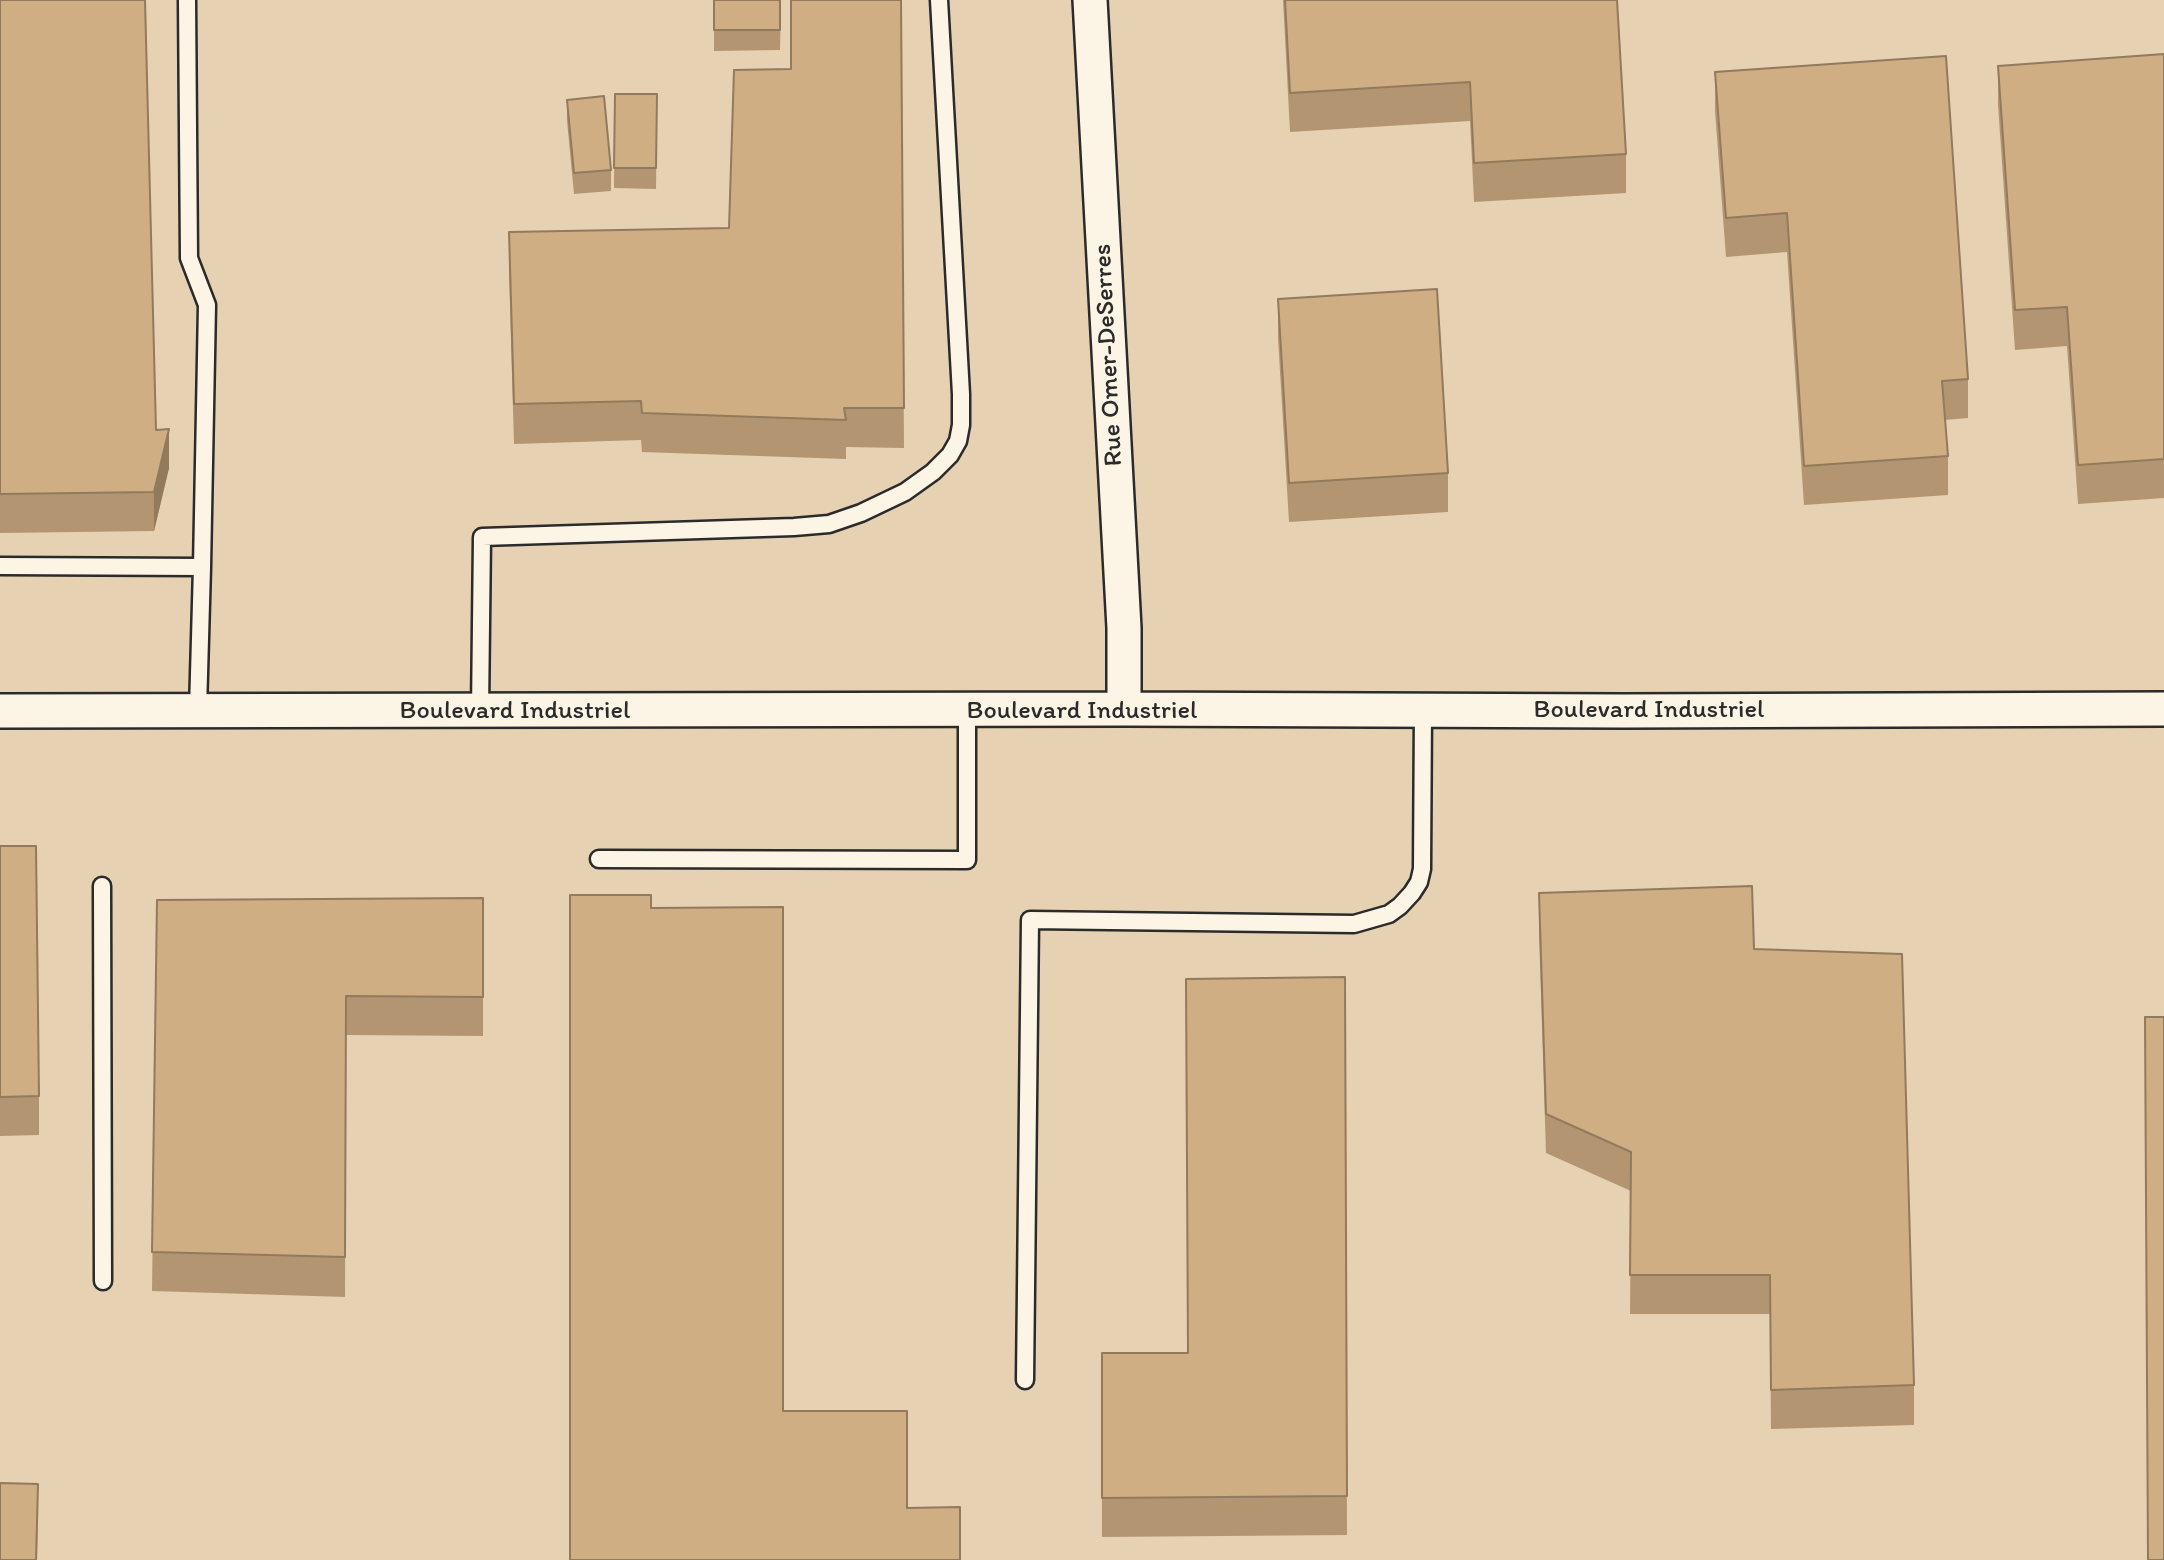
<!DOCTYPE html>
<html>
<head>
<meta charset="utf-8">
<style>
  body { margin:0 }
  canvas { display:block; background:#efe0c8 }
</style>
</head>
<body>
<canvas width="2164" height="1560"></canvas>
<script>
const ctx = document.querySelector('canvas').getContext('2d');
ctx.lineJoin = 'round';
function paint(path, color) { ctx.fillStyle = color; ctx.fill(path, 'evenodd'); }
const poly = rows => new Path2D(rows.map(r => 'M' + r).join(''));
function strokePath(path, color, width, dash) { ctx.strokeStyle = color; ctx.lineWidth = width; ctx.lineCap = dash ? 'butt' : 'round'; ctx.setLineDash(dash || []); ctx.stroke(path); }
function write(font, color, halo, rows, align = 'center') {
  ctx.font = font + ' Itim,sans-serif'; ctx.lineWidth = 7; ctx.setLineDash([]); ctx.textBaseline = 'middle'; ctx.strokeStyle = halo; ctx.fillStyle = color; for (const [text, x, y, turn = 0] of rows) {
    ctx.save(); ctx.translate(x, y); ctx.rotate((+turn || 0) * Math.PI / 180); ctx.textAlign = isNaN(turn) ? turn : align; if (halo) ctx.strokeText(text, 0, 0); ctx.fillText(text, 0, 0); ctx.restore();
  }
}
const built = poly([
  [0,0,2164,0,2164,1560,0,1560]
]);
const lane = poly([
  [187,0,189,258,207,305,202,567],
  [0,566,202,567,198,710],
  [480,711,482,537,794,527,829,524,861,513,905,492,933,472,950,455,958,441,961,425,961,394,939,0],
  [599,859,967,860,967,711],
  [102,886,103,1281],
  [1025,1380,1030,920,1354,924,1389,914,1400,906,1412,893,1419,882,1422,869,1423,710]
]);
const street = poly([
  [1090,0,1124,628,1124,709],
  [0,711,1124,709,1624,711,2164,709]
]);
const wall = poly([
  [0,0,169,468,154,531,0,533],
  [714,0,781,0,780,50,714,51],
  [901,0,904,448,846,447,846,459,642,452,641,440,514,444,509,271,509,232,729,228,791,69],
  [1283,0,1617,0,1626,154,1626,193,1474,202,1470,121,1290,132],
  [2164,54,2164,498,2078,504,2067,346,2015,350,1998,105,1998,66],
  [1715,72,1968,379,1968,418,1945,420,1948,456,1948,495,1804,505,1787,252,1726,257,1715,111],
  [615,94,657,94,656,189,614,188],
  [567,100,611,170,611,191,574,194,567,121],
  [1278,299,1448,473,1448,512,1289,522,1278,338],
  [0,846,39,1096,39,1135,0,1136],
  [1539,893,1754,949,1914,1385,1914,1425,1771,1429,1770,1314,1630,1314,1631,1191,1546,1153,1539,932],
  [483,898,483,1036,346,1035,345,1297,152,1291,157,900],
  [1345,977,1347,1535,1102,1537,1102,1353,1188,1353]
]);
const shadedWall = poly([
  [169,429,169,468,154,531,154,492],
  [38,1484,37,1560,36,1560]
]);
const building = poly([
  [0,0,145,0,156,430,169,429,154,492,0,494,0,0],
  [714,0,780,0,780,30,714,30,714,0],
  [791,0,901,0,904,408,844,408,846,420,642,413,641,401,514,404,509,232,729,228,734,70,791,69,791,0],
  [1285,0,1617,0,1626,154,1474,163,1470,82,1290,93,1285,0],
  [2164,54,2164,459,2078,465,2067,307,2015,310,1998,66,2164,54],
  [1946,56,1968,379,1942,381,1948,456,1804,466,1787,213,1726,218,1715,72,1946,56],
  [615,94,657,94,656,168,614,168,615,94],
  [604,96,611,170,574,173,567,100,604,96],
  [1437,289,1448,473,1289,483,1278,299,1437,289],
  [0,846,36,846,39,1096,0,1097,0,846],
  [1752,886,1754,949,1902,954,1914,1385,1771,1390,1770,1275,1630,1275,1631,1152,1546,1114,1539,893,1752,886],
  [570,895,651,895,651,908,783,907,783,1411,907,1411,907,1508,960,1507,960,1560,570,1560,570,895],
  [483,898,483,997,346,996,345,1257,152,1252,157,900,483,898],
  [1345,977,1347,1496,1102,1498,1102,1353,1188,1353,1186,979,1345,977],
  [2145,1017,2164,1017,2164,1560,2148,1560,2145,1017],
  [0,1483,38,1484,36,1560,0,1560,0,1483]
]);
const streetNames = [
  ["Rue Omer-DeSerres",1109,355,-93],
  ["Boulevard Industriel",1649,710],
  ["Boulevard Industriel",515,711],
  ["Boulevard Industriel",1082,711]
];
paint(built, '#e6d1b3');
strokePath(lane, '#2b2b2b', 21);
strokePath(street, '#2b2b2b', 38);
strokePath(lane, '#fcf5e5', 16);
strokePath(street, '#fcf5e5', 33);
paint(wall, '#b39671');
paint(shadedWall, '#927a5c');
paint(building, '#d0ae83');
strokePath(building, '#927a5c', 2);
write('26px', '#2b2b2b', '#fcf5e5', streetNames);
</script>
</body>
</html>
